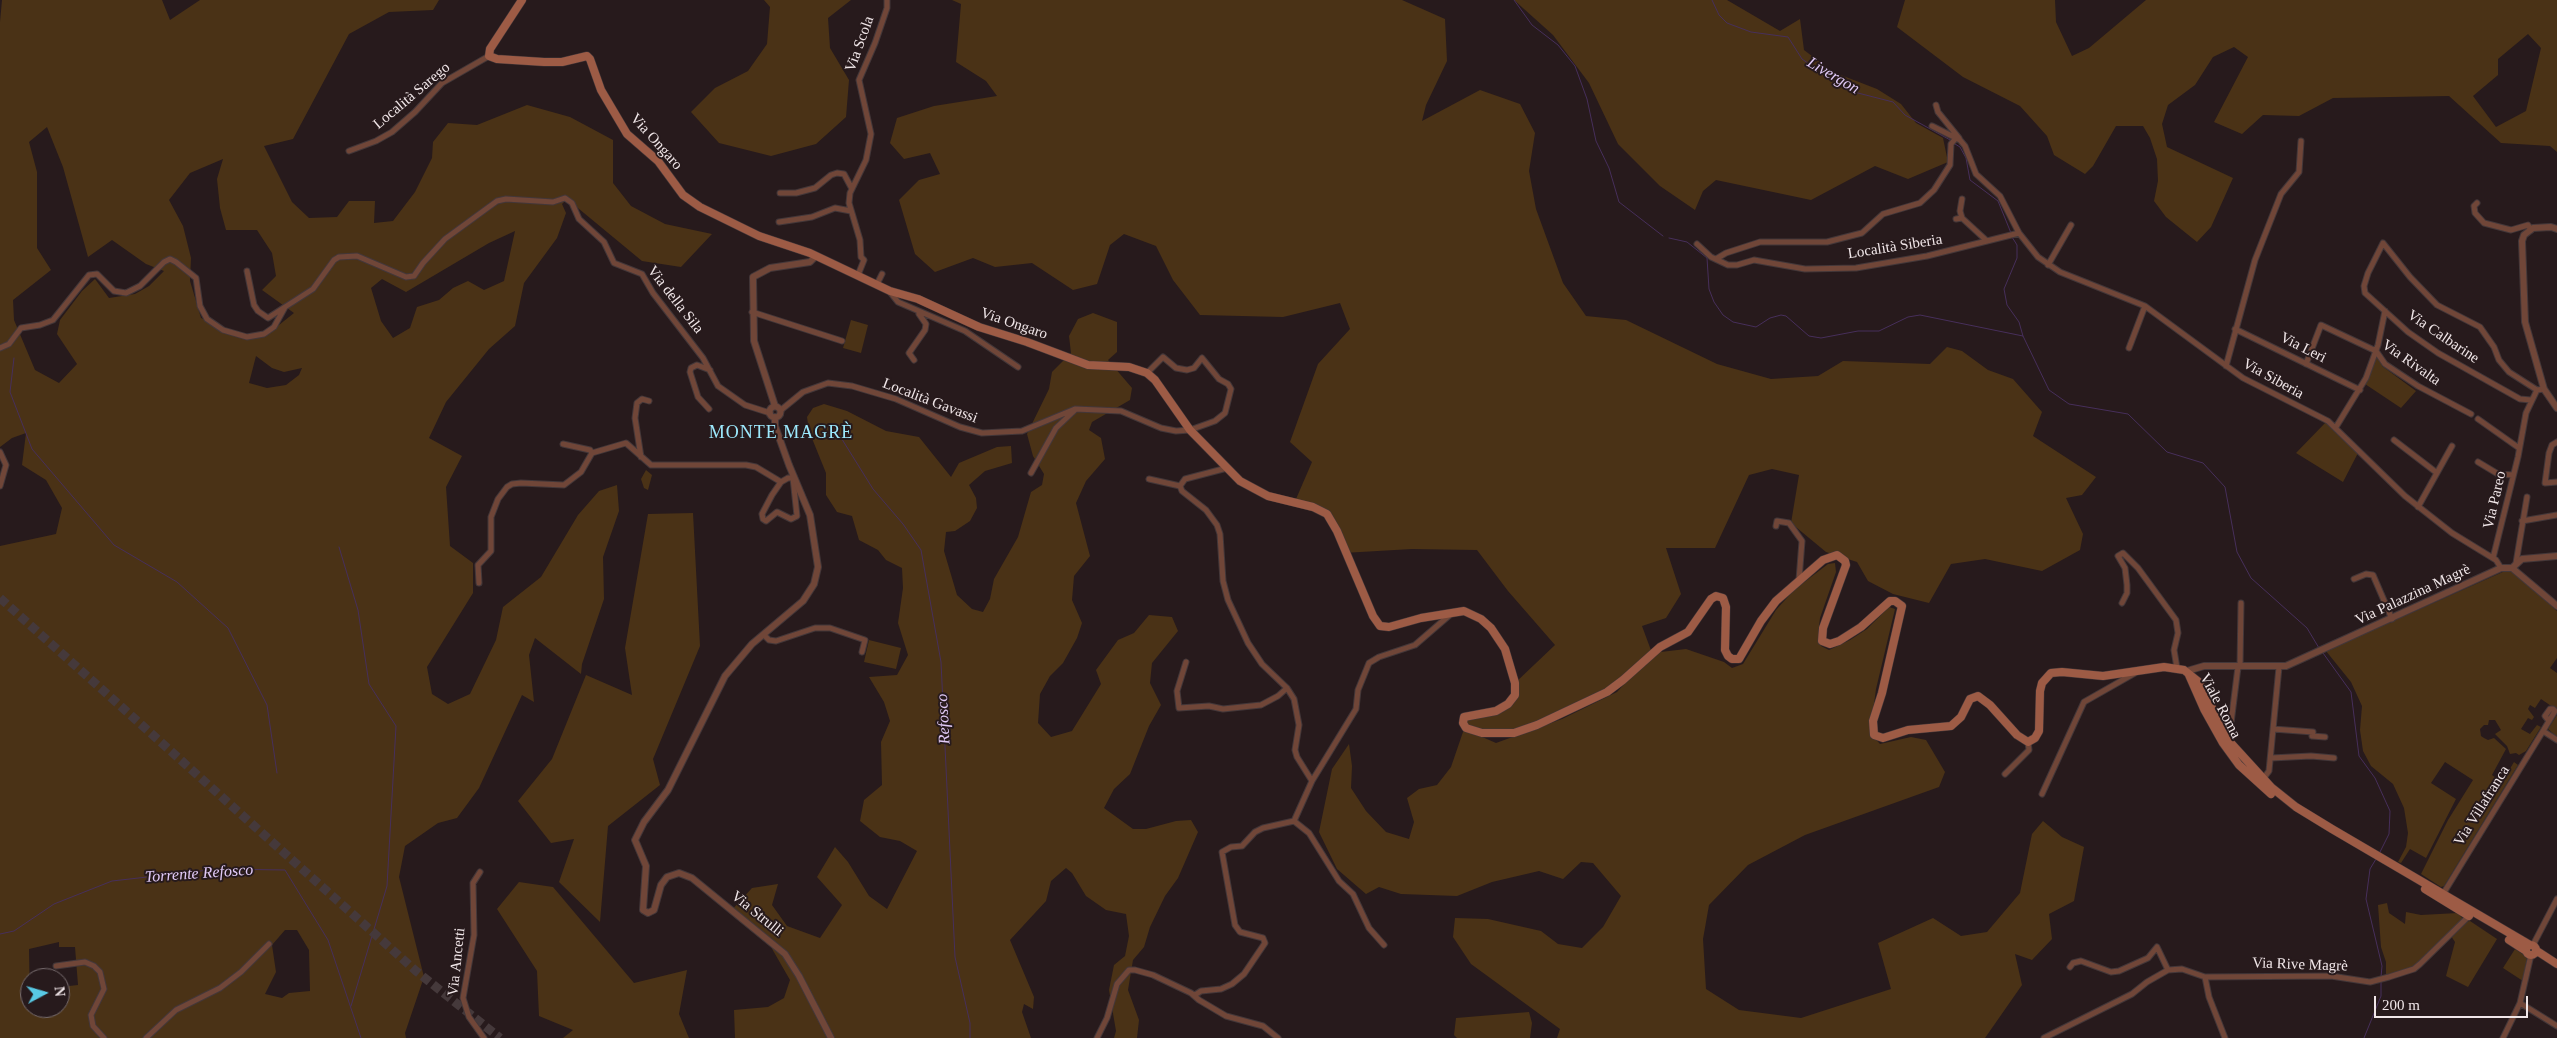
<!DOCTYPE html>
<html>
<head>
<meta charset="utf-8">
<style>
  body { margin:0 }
  #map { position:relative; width:2557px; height:1038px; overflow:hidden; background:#271a1c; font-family:"Times New Roman",serif }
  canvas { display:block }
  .north { position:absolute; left:20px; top:968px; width:50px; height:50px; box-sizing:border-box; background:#271a1c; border:1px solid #776c6e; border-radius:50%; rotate:84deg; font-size:14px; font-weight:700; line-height:20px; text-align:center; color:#f0e6e8 }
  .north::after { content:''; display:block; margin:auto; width:18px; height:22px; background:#58c9e4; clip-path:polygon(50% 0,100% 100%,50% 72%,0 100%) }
  .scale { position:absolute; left:2374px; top:996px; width:154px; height:22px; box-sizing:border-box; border:2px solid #f0e6e8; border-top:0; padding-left:6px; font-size:15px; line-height:18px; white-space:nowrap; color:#f0e6e8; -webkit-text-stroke:4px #271a1c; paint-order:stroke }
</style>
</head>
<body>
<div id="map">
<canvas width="2557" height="1038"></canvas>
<div class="north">N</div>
<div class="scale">200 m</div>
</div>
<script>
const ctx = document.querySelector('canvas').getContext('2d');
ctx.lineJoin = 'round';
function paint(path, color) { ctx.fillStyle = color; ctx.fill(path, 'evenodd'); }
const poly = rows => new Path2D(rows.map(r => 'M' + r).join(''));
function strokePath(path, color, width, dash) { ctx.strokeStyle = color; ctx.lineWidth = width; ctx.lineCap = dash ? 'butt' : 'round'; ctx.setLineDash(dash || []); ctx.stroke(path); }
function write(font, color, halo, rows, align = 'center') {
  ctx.font = font + ' "Times New Roman",serif'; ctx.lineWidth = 4; ctx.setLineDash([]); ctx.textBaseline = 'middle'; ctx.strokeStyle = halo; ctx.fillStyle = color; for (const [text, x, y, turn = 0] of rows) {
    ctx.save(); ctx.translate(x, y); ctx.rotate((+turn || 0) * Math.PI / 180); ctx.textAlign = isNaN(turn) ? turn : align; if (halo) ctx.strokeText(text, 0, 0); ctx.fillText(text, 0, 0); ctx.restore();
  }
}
const green = poly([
  [2,0,162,0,170,20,200,0,439,0,433,10,389,12,349,34,293,139,264,146,292,202,309,218,337,217,349,201,375,201,374,223,393,221,415,192,432,158,433,142,448,123,477,125,527,105,570,117,613,140,613,183,631,206,665,224,712,234,681,267,642,261,567,199,562,204,566,213,557,238,524,283,515,326,489,349,446,402,429,438,462,456,446,487,450,546,473,563,473,593,427,667,432,694,448,704,470,694,496,640,503,607,541,577,578,515,599,491,617,485,619,511,603,557,604,599,582,664,581,674,535,638,529,655,534,702,522,695,479,788,457,818,438,823,405,846,399,877,424,977,405,1033,406,1038,0,1038,0,546,56,534,62,508,46,480,22,465,26,433,12,438,0,447,0,22],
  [47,127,63,167,88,257,112,240,146,264,164,271,149,286,135,294,109,298,95,279,82,291,60,320,57,334,77,364,59,383,35,370,14,320,13,300,51,270,37,248,37,172,29,142],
  [223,159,217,179,220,208,226,230,257,230,272,253,276,276,262,290,294,313,269,333,252,339,201,318,190,281,191,258,183,226,169,200,190,173],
  [515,231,504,281,484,290,468,281,453,288,439,300,417,307,410,328,393,338,381,321,371,288,382,279,406,292,489,243],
  [256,356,272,368,284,372,302,368,299,375,286,385,267,388,249,383],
  [285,930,297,930,309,950,310,991,289,993,282,998,265,994,276,972,272,945],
  [59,942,59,947,75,947,78,985,60,987,60,1008,30,1008,29,949],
  [764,0,851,0,828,18,830,48,849,80,846,117,816,144,771,156,719,143,691,112,715,88,748,71,767,44,770,7],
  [952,0,1402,0,1445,19,1447,61,1426,105,1422,121,1480,90,1520,104,1535,133,1529,171,1536,209,1563,283,1586,316,1626,320,1717,364,1771,379,1818,376,1843,361,1930,364,1947,347,1962,351,1988,370,2013,379,2042,412,2033,436,2096,477,2082,495,2066,498,2083,534,2080,550,2042,571,1985,559,1951,564,1929,603,1893,594,1868,581,1857,562,1826,552,1791,523,1799,475,1772,469,1749,475,1715,548,1666,548,1681,594,1666,618,1642,626,1652,653,1686,649,1724,662,1732,668,1743,664,1776,610,1794,590,1828,564,1835,563,1836,572,1820,618,1818,635,1821,646,1829,650,1850,640,1867,629,1889,607,1895,609,1876,689,1870,733,1880,744,1911,737,1926,740,1945,772,1939,787,1805,835,1748,865,1709,905,1703,939,1706,989,1739,1010,1801,1018,1891,989,1878,943,1933,918,1961,936,1987,932,2020,893,2032,834,2043,821,2062,837,2084,847,2074,901,2049,914,2052,939,2032,960,2015,954,2022,985,1985,1038,1557,1038,1560,1029,1471,964,1453,937,1455,918,1488,919,1541,931,1558,944,1582,948,1603,927,1621,896,1593,863,1581,862,1563,879,1539,871,1492,882,1457,896,1401,894,1379,887,1366,894,1337,869,1319,832,1332,769,1349,744,1352,766,1351,788,1366,811,1386,832,1409,839,1414,822,1407,798,1419,789,1437,785,1451,767,1464,729,1496,743,1562,719,1617,692,1646,660,1623,680,1514,733,1482,733,1468,727,1466,721,1469,716,1488,714,1515,695,1515,683,1555,645,1508,591,1477,550,1412,549,1343,553,1331,524,1322,514,1293,506,1312,462,1290,442,1318,364,1350,329,1340,303,1283,317,1200,315,1173,280,1156,246,1124,234,1110,245,1097,284,1073,290,1032,263,995,267,973,258,935,272,915,254,899,200,919,180,940,174,930,153,904,159,890,143,897,118,934,106,997,96,986,81,956,62,961,4],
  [1514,0,1727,0,1780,31,1800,19,1804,50,1833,72,1877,89,1901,104,1916,123,1943,138,1948,162,1908,179,1875,166,1811,200,1716,180,1703,191,1695,210,1660,186,1618,144,1589,83,1553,35],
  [1905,0,2055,0,2056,22,2072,56,2089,48,2146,0,2557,0,2557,152,2550,146,2501,143,2449,96,2333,98,2299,116,2263,115,2242,134,2214,122,2248,57,2234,47,2213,57,2195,85,2168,105,2162,124,2167,147,2233,178,2211,227,2197,242,2166,217,2154,201,2158,181,2157,159,2150,138,2143,126,2116,126,2093,166,2085,174,2054,155,2047,136,2020,106,1963,77,1897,27],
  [2528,34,2541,48,2526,111,2496,127,2473,96,2498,75,2498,59],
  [1093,313,1117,322,1117,352,1108,360,1132,388,1130,400,1092,422,1089,430,1101,438,1105,459,1086,481,1076,503,1090,556,1074,576,1072,600,1082,623,1077,638,1063,663,1050,676,1040,694,1038,723,1051,737,1072,731,1101,684,1096,670,1118,640,1134,633,1149,615,1172,617,1178,631,1152,663,1150,683,1161,705,1149,726,1130,774,1114,789,1104,808,1133,829,1146,829,1176,821,1191,820,1198,832,1178,878,1165,896,1150,927,1144,947,1133,960,1128,990,1139,1020,1137,1038,1114,1038,1116,1031,1109,990,1114,965,1125,956,1129,936,1126,914,1106,910,1086,896,1072,873,1066,868,1051,881,1046,901,1010,940,1034,997,1033,1009,1024,1004,1022,1012,1031,1038,735,1038,734,1010,768,1007,784,998,790,980,771,947,729,913,752,888,778,884,772,905,787,926,820,938,842,905,817,877,835,847,848,862,869,896,887,909,917,851,900,841,880,837,860,821,864,800,882,785,881,742,890,721,884,702,869,677,897,675,908,655,898,623,903,588,902,568,886,560,878,550,859,540,852,516,837,512,826,495,826,473,809,431,807,417,813,408,824,404,847,411,886,431,919,437,951,477,959,463,997,447,1011,446,1012,463,985,471,969,485,976,498,977,508,970,521,955,531,946,532,944,551,957,595,972,609,983,612,990,599,994,579,1018,537,1031,492,1042,485,1044,474,1033,456,1027,434,1049,389,1052,372,1071,353,1069,336,1078,319],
  [851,320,868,325,861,353,843,348],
  [2378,354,2385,364,2382,366,2416,391,2401,408,2362,382],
  [2326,422,2358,453,2343,482,2296,453],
  [646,470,652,475,648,490,644,488,641,479],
  [693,513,700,646,653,759,660,785,608,826,600,922,559,882,574,839,551,843,518,801,552,759,586,675,632,695,625,648,648,514],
  [2505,571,2514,572,2557,611,2557,658,2550,668,2557,673,2557,710,2541,699,2535,708,2530,705,2528,709,2534,717,2532,720,2528,718,2521,729,2530,734,2537,725,2541,727,2526,751,2519,755,2516,753,2510,754,2507,746,2495,734,2501,730,2495,720,2489,720,2488,725,2484,725,2480,729,2481,736,2484,738,2488,740,2494,738,2506,749,2492,775,2502,782,2514,762,2518,765,2444,886,2441,887,2421,874,2448,820,2473,780,2445,762,2431,783,2456,799,2426,858,2410,849,2401,863,2398,862,2406,847,2408,833,2404,808,2393,784,2371,766,2363,751,2360,730,2362,706,2351,682,2326,651],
  [869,640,901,648,896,669,864,662],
  [2557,715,2557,737,2548,729],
  [519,882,553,887,634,983,687,970,679,1014,689,1038,563,1038,573,1030,539,1016,537,971,497,909],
  [2387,903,2389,913,2405,924,2406,912,2421,915,2458,913,2463,919,2431,952,2413,967,2386,976,2386,962,2381,947,2378,905],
  [2470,921,2497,939,2468,987,2446,976,2455,942,2451,936,2466,922],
  [2515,949,2527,957,2523,981,2503,968],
  [1529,1012,1532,1023,1530,1038,1457,1038,1454,1035,1456,1018]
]);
const stream = poly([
  [1514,0,1532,25,1558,45,1575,66,1587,99,1596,141,1609,168,1619,202,1663,236],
  [1712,0,1719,15,1727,23,1751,32,1788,37,1802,59,1829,78,1854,92,1893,102,1905,115,1952,141],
  [1955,144,1960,147,1966,158,1970,180,1998,201,2011,233],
  [2012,237,2017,245,2017,258,2004,289,2007,305,2019,322,2023,336],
  [1669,238,1687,242,1707,258,1709,289,1714,302,1723,315,1733,322,1756,327,1770,318,1781,315,1786,316,1809,336,1821,338,1858,331,1879,331,1908,317,1920,315,2023,336,2049,390,2069,404,2128,414,2167,452,2203,463,2225,487,2237,552,2251,578,2307,628,2319,648],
  [14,358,10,392,32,449,114,545,177,582,228,628,267,705,277,773],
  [835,428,873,489,903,524,921,550,941,662,955,957,970,1023,970,1038],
  [339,547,358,610,369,684,396,726,387,886,351,1006],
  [2323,653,2351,692,2359,756,2375,778,2390,811,2389,834,2379,854],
  [2376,859,2370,869,2366,899,2382,966,2381,977],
  [0,934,14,931,54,904,112,881,218,869,285,870,328,940,361,1038],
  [2364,1038,2381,996,2381,981]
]);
const trunkTunnel = poly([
  [0,598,416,971,500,1038]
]);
const minor = poly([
  [1936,105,1938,112,1959,138],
  [1932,126,1960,140,1965,146,1976,174,2000,196,2019,233,2038,257,2060,272,2145,306,2243,378,2328,421,2405,496,2452,533,2496,560,2501,568],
  [349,151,376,141,392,132,415,112,442,83,489,56],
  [780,193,796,193,815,188,831,175,837,173,844,174,851,187],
  [2477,203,2474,206,2475,213,2484,223,2511,230,2528,225,2531,230],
  [1962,218,1960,211,1962,199],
  [1956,219,1962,218,1987,241],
  [779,222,812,217,835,208,851,211],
  [1697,244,1711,257,1728,265,1737,265,1754,260,1805,269,1856,268,1927,256,2019,233],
  [1716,259,1726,253,1760,242,1827,242,1862,233,1883,214,1920,203,1934,190,1950,165,1951,144,1956,138],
  [2048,265,2071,225],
  [247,271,254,305,258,311,268,318,285,307],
  [858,275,864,260,861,257,860,240,849,203,850,193,866,160,871,134,859,80,875,43,887,8,887,0],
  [877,284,882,274],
  [890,292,898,302,965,331,1018,367],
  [752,312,842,341],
  [2235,329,2360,390],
  [0,348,9,344,21,328,40,325,53,320,89,275,97,274,114,291,126,293,140,286,164,262,170,259,176,262,196,278,200,306,207,319,223,330,247,337,264,334,274,327,285,307,313,289,334,260,339,257,357,256,406,277,414,276,423,263,445,239,497,201,506,199,553,202,565,198,572,203,579,219,604,242,614,263,642,274,653,293,703,358,718,386,745,405,770,413],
  [2129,348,2145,306],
  [914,360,909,353,925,330,926,324,919,314],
  [2306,364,2321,325,2376,351,2385,364,2418,386,2471,414],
  [2226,366,2255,260,2281,194,2299,172,2301,141],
  [2531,400,2520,399,2438,353,2408,332,2365,293,2364,286,2368,273,2383,243,2410,277,2437,305,2480,327,2494,347,2499,360,2509,372,2537,390,2544,389],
  [709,409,698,397,690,372,691,368,697,365,710,370],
  [781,410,803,392,828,383,852,386,896,399,960,427,982,433,1022,431,1075,409,1121,411,1161,428,1176,431,1190,430,1215,421,1225,413,1231,389,1228,384,1219,379,1202,358,1194,368,1187,370,1176,368,1163,357,1147,373],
  [2478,419,2519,448],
  [2336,427,2366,378,2378,345,2385,311],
  [2394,440,2437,473],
  [2557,442,2552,445,2549,453,2545,483,2557,482],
  [563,444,590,450,592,453],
  [0,452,6,465,0,486],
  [641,457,635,418,637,403,642,399,649,401],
  [2478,462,2498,474,2513,475],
  [1031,473,1056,428,1075,410],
  [788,478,793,478,797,516,791,519,777,512,766,521,763,519,762,514,772,495,781,482,788,478],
  [1149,479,1180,486,1185,479,1227,468],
  [1180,486,1182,491,1206,510,1217,525,1220,534,1223,581,1228,600,1248,643,1262,664,1287,688,1294,699,1299,725,1295,750,1297,757,1312,781,1294,821,1263,828,1255,832,1242,846,1231,847,1222,852,1235,925,1240,932,1263,938,1265,943,1244,974,1232,984,1221,989,1201,991,1195,995],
  [2418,507,2452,446],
  [2522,521,2557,515],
  [1776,526,1777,521,1789,523,1802,541,1799,580],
  [2493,558,2518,457,2526,413,2537,390],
  [2516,563,2527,497],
  [2354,579,2366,574,2373,575,2392,619],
  [479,583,478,565,491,551,491,517,498,499,507,487,512,484,521,483,564,485,581,472,592,453,626,443,651,465,746,465,756,467,781,482],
  [2122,603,2127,593,2127,585,2125,568,2118,556,2123,553,2138,568,2176,620,2178,633,2174,650,2177,668],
  [764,635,769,640,776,641,815,628,830,628,865,640,862,652],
  [1186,662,1177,691,1179,708,1209,706,1223,709,1261,705,1278,696,1287,688],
  [2240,667,2241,603],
  [2231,723,2238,667],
  [2273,729,2313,732,2312,736,2325,737],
  [2543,731,2557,740],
  [2271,758,2311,756,2334,758],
  [2005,774,2029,750,2028,742],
  [2263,779,2269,771,2279,667],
  [1312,781,1356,709,1358,690,1369,663,1379,657,1415,645,1452,613],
  [2042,794,2084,702,2135,673],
  [1294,821,1309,833,1339,881,1353,894,1369,928,1384,945],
  [480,872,473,883,474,935,463,998,469,1017,484,1038],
  [2443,894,2543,731,2555,711,2553,709,2550,709,2545,716,2549,721],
  [2533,945,2557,899],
  [56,966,85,962,94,966,100,972,104,989,91,1015,93,1026,104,1038],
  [2070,967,2073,963,2081,961,2111,972,2119,971,2148,958,2157,947,2168,970],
  [2205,977,2209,997,2225,1038],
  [2520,1003,2557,1026],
  [146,1038,176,1010,220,988,241,972,269,944],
  [1097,1038,1107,1018,1117,984,1129,970,1135,970,1153,975,1191,993,1199,1000,1226,1016,1263,1026,1278,1038],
  [2044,1038,2132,994,2147,982,2168,970,2182,969,2205,977,2331,976,2370,982,2389,977,2414,969,2420,964,2469,916],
  [2503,1038,2520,1003,2531,955]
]);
const tertiary = poly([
  [2557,229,2551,227,2533,228,2524,235,2522,241,2525,322,2544,389,2557,408],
  [775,406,754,341,753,277,770,268,810,262,816,256],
  '769.5 412a5.5 5.5 0 1 1 11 0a5.5 5.5 0 1 1-11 0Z',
  [775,417,775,426,789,465,810,515,818,567,814,584,803,601,752,644,725,676,668,790,644,822,635,840,646,866,643,910,648,913,654,910,661,885,667,877,679,873,692,878,785,954,799,976,831,1038],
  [2512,568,2557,606],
  [2512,568,2522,559,2557,556],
  [2187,671,2204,666,2286,666,2501,568,2512,568]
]);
const secondary = poly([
  [522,0,490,49,489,56,497,59,544,62,562,62,587,56,590,59,601,90,627,134,658,161,683,195,700,207,759,236,810,253,890,291,918,299,979,327,1027,342,1088,365,1129,367,1147,373,1155,380,1190,430,1240,481,1268,496,1313,507,1327,514,1337,531,1373,616,1380,626,1389,627,1421,618,1464,611,1481,619,1491,628,1505,649,1515,683,1515,695,1508,704,1496,711,1464,717,1463,723,1466,728,1482,733,1514,733,1537,725,1607,692,1623,680,1660,647,1688,632,1711,599,1716,596,1723,598,1726,607,1725,650,1728,656,1732,659,1739,659,1761,621,1776,601,1823,560,1837,555,1845,561,1846,565,1823,628,1822,641,1830,644,1839,641,1861,627,1890,601,1895,601,1902,606,1882,693,1873,721,1874,735,1883,738,1908,730,1951,726,1961,717,1970,699,1978,696,1990,705,2017,735,2028,742,2035,738,2039,731,2040,691,2042,683,2051,673,2062,672,2103,676,2164,667,2184,670,2199,682,2229,741,2271,787,2296,807,2332,829,2530,945],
  [2189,675,2204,709,2223,743,2239,765,2271,794],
  [2425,889,2469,916],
  [2509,940,2526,951],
  '2526 950a5 5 0 1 1 10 0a5 5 0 1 1-10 0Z',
  [2537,951,2557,964]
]);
const streetNames = [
  ["Via Scola",860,44,-70],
  ["Località Sarego",412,96,-40],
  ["Via Ongaro",656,142,48],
  ["Località Siberia",1895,247,-9],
  ["Via della Sila",675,300,52],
  ["Via Ongaro",1014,324,19],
  ["Via Calbarine",2443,337,34],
  ["Via Leri",2303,348,27],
  ["Via Rivalta",2411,363,35],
  ["Via Siberia",2273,379,29],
  ["Località Gavassi",930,401,21],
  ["Via Pareo",2495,500,-77],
  ["Via Palazzina Magrè",2413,595,-25],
  ["Viale Roma",2220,706,62],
  ["Via Villafranca",2482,806,-58],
  ["Via Strulli",757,914,39],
  ["Via Ancetti",457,962,-84],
  ["Via Rive Magrè",2300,965,2]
];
const waterNames = [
  ["Livergon",1833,76,30],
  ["Refosco",944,719,-93],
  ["Torrente Refosco",199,874,-4]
];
const quarterNames = [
  ["MONTE MAGRÈ",781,433]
];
paint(green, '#4a3216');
strokePath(stream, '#472f5b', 1);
strokePath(trunkTunnel, '#45393b', 9, [9, 4.5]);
strokePath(minor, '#433739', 7);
strokePath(tertiary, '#433739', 8);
strokePath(secondary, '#433739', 9);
strokePath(minor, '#704638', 5);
strokePath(tertiary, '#704638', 6);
strokePath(secondary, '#9d5b45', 8);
write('15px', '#f0e6e8', '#271a1c', streetNames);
write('italic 16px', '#e1caf7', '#271a1c', waterNames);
ctx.letterSpacing = '1px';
write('18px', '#9de9fd', '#271a1c', quarterNames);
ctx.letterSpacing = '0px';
</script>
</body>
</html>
